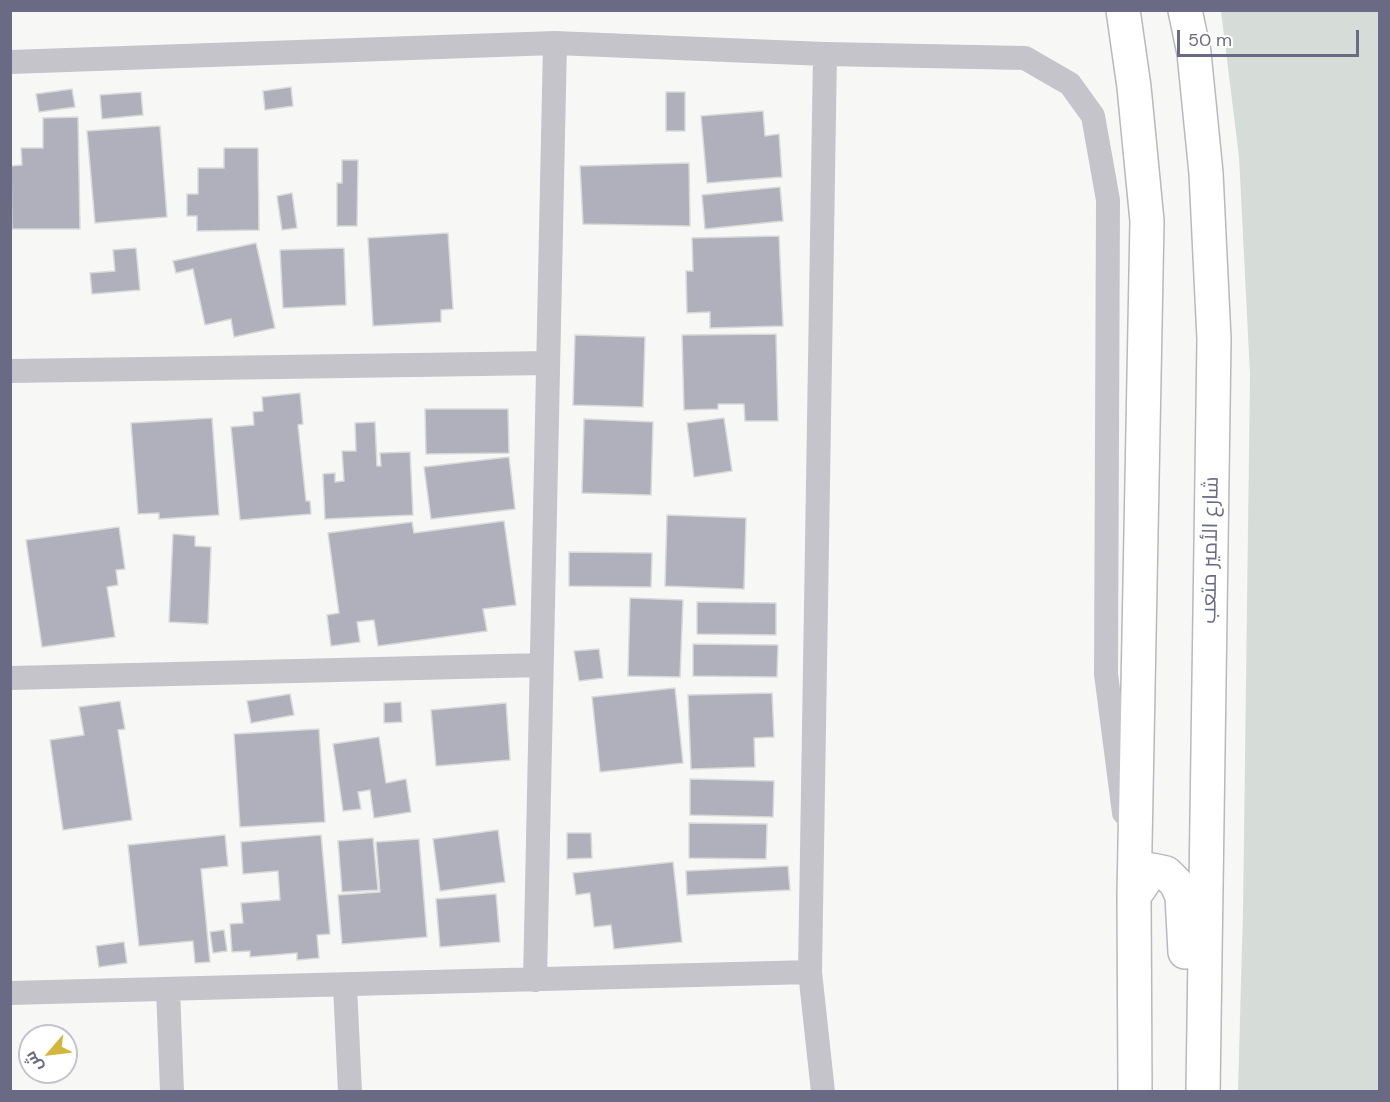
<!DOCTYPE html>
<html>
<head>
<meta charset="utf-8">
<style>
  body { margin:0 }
  #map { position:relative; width:1390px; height:1102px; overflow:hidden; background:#f7f8f6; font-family:"DM Sans",Cairo,sans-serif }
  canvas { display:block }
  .frame { position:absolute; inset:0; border:12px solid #6b6a84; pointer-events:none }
  .north { position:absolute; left:18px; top:1024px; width:60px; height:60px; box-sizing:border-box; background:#fff; border:2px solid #c4c3ce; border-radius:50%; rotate:242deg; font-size:16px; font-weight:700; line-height:24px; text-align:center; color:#6b6a84 }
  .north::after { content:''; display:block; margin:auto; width:21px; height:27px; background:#d3b63c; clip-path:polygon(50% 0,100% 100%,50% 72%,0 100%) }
  .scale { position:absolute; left:1177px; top:30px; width:182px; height:27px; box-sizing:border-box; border:3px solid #6b6a84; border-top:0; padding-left:8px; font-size:18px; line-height:21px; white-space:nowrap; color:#6b6a84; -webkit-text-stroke:4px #fff; paint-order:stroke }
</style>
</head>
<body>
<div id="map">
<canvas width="1390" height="1102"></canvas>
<div class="frame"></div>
<div class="north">ش</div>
<div class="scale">50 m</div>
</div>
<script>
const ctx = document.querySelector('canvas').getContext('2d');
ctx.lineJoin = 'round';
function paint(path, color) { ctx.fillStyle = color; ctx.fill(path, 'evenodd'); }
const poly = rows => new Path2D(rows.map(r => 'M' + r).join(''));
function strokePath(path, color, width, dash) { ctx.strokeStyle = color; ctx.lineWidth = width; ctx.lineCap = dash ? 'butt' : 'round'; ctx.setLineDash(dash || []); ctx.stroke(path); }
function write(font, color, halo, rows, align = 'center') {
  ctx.font = font + ' "DM Sans",Cairo,sans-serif'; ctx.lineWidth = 6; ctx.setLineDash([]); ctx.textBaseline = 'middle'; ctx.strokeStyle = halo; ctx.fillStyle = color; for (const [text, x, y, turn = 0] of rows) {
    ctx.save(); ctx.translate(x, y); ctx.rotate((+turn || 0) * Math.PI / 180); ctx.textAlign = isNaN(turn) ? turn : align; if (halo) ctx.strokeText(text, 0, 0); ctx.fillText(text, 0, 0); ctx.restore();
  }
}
const green = poly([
  [1221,11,1379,11,1379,1091,1238,1091,1243,909,1250,375,1239,157]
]);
const building = poly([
  [291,87,293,106,265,110,263,91,291,87],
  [72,89,75,107,39,112,36,94,72,89],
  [141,92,143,115,102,119,100,95,141,92],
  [666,92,685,92,685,131,666,131,666,92],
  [763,111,765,136,779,134,782,177,707,183,701,116,763,111],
  [78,117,80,229,12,229,11,166,22,165,21,148,43,148,43,118,78,117],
  [160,126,167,217,95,223,87,131,160,126],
  [224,148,258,148,259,230,197,231,197,216,187,216,187,194,198,194,198,168,224,168,224,148],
  [342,160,358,160,357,226,337,226,337,183,342,183,342,160],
  [689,163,690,226,583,224,580,166,689,163],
  [780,187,783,221,705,229,702,195,780,187],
  [292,193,297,228,282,230,277,196,292,193],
  [448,233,453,309,441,310,441,322,373,326,368,238,448,233],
  [779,236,783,326,710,328,710,312,687,313,686,271,693,271,692,238,779,236],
  [256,243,275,328,234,337,231,319,205,325,193,269,176,273,173,261,256,243],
  [136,248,140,290,92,294,90,273,115,271,113,250,136,248],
  [344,248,346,305,283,308,280,250,344,248],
  [776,334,778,421,745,421,744,404,718,404,718,409,684,410,682,335,776,334],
  [575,335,645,337,643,407,573,405,575,335],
  [300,393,303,424,298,425,306,501,310,501,311,514,240,520,231,427,254,425,253,412,263,411,262,397,300,393],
  [425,409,508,409,509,453,426,454,425,409],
  [212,418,219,515,159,519,159,513,138,514,131,423,212,418],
  [724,418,732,471,694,477,687,423,724,418],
  [584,419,653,422,651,495,582,493,584,419],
  [375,422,377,466,381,466,380,453,410,452,413,515,325,519,323,474,335,473,335,482,344,481,342,451,356,451,355,423,375,422],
  [509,457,515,509,431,519,424,467,509,457],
  [667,515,746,518,744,589,665,586,667,515],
  [504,521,516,605,483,609,487,631,378,646,374,620,357,622,360,642,331,646,327,615,339,613,328,533,412,522,414,533,504,521],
  [119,527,125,569,116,570,118,585,107,587,115,637,42,647,26,540,119,527],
  [173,534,195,536,195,546,211,547,208,624,169,622,173,534],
  [569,552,652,553,651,587,569,586,569,552],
  [630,598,683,600,680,677,628,676,630,598],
  [697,602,776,603,776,635,697,634,697,602],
  [693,644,778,645,777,677,693,676,693,644],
  [599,649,603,678,579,681,574,651,599,649],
  [675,688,683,763,600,772,592,697,675,688],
  [772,693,774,737,754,738,755,767,691,769,688,695,772,693],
  [290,694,294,715,251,723,247,701,290,694],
  [120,701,125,729,118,730,132,820,63,830,50,740,84,735,79,707,120,701],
  [401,702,402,722,384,723,384,703,401,702],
  [506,703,510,760,436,766,431,710,506,703],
  [319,729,325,822,240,827,234,734,319,729],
  [379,737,386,783,406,779,411,812,374,818,370,790,358,792,361,809,343,811,333,744,379,737],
  [690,779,774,781,773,817,690,815,690,779],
  [689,823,767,824,766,859,689,858,689,823],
  [498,830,505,882,440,891,433,839,498,830],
  [567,833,591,833,592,858,567,859,567,833],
  [225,835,228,866,201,869,210,962,195,963,193,941,139,946,128,845,225,835],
  [321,835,330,934,317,935,319,958,297,960,297,953,250,957,250,951,232,952,230,924,243,923,241,903,280,900,278,871,243,874,241,842,321,835],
  [373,838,378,890,342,892,338,841,373,838],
  [419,839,427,937,342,944,338,895,380,892,376,842,419,839],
  [673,862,682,942,614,949,611,925,594,927,590,893,576,895,573,873,673,862],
  [788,866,790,890,687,895,686,871,788,866],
  [496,894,500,942,440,947,436,899,496,894],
  [224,930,227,951,213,953,210,932,224,930],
  [124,942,127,963,99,967,96,946,124,942]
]);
const minor = poly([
  [10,62,555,43,825,54,1025,58,1070,84,1093,116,1108,200,1106,674,1124,813],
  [10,371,548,363],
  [10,678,541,665],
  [535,980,555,43],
  [345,985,350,1092],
  [168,989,172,1092],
  [10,993,810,972],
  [823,1092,810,972,825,54]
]);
const primary = poly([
  [1123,10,1134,87,1147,221,1134,896,1135,1092],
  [1185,10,1194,53,1206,173,1214,339,1203,1092],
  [1134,896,1152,870,1166,873,1176,883,1182,896,1185,952]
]);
const streetNames = [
  ["شارع الأمير متعب",1211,550,-89]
];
paint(green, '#d6ddd8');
paint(building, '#afb0bb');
strokePath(building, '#d9dad8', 1.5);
strokePath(primary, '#b8b8be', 36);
strokePath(minor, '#c5c4cb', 24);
strokePath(primary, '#fff', 33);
write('21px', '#6b6a84', '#fff', streetNames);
</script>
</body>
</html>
